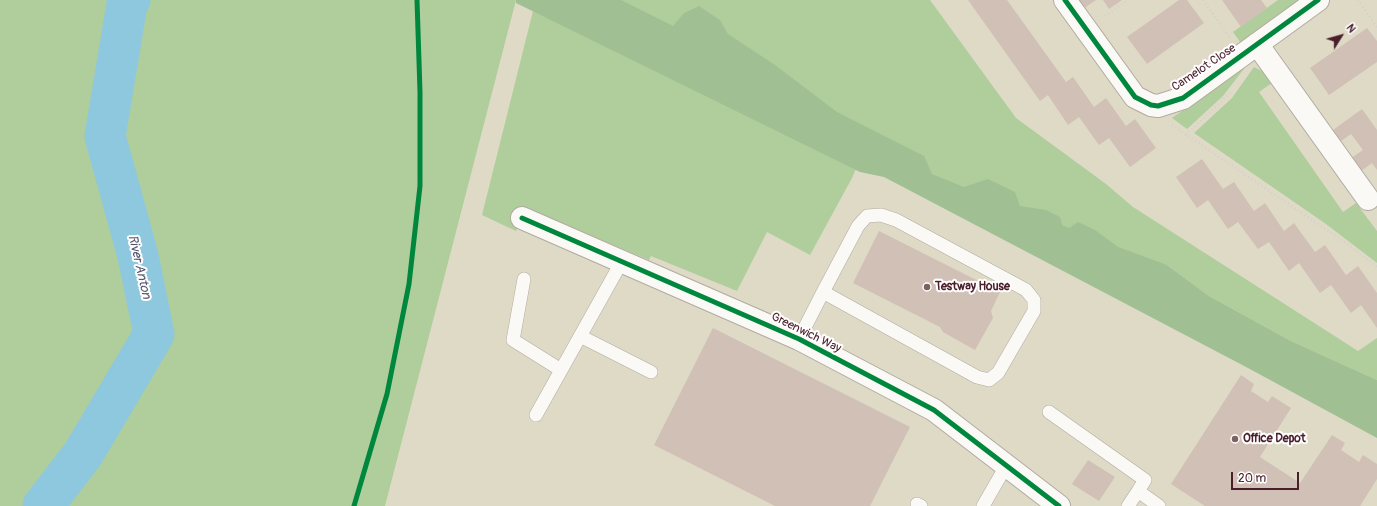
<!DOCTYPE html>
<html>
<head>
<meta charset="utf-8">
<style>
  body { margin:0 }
  #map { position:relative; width:1377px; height:506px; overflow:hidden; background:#dedac6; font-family:Pangolin,sans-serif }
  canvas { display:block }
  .north { position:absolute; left:1321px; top:16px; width:40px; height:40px; -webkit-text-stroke:3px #fff; paint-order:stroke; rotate:53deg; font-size:11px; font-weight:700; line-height:16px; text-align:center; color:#4a1f2b }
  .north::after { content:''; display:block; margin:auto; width:14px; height:18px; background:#4a1f2b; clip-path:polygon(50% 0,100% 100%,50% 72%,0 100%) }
  .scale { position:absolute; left:1231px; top:472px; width:68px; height:18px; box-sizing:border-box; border:2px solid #4a1f2b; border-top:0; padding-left:5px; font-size:12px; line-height:14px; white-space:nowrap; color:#4a1f2b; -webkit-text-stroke:3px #fff; paint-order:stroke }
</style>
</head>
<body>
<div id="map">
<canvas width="1377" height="506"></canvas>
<div class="north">N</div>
<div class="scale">20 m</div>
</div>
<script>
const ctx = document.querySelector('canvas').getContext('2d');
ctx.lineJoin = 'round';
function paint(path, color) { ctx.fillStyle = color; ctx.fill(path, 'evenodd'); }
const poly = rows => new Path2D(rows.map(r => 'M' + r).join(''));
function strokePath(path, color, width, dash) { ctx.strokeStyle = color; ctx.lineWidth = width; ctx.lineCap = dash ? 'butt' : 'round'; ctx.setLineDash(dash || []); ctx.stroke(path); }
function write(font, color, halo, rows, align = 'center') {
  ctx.font = font + ' Pangolin,sans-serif'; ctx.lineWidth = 4; ctx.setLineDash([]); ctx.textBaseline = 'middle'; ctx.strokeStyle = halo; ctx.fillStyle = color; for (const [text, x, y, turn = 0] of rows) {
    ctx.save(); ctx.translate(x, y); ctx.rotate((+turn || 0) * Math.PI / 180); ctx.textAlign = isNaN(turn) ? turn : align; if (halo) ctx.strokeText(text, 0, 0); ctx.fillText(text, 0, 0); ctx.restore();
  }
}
const green = poly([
  [0,0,516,0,385,506,0,506],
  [571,0,930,0,1016,118,1106,184,1133,207,1358,351,1377,338,1377,380,1291,341,1209,296,1167,265,1121,263,831,127],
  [1278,0,1303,0,1243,46,1233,32],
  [533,11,860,159,852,178,810,255,767,232,737,291,651,256,649,260,526,208,516,231,482,215],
  [1246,66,1223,96,1187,129,1172,118],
  [1254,67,1262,71,1272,83,1259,92,1343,212,1356,203,1377,231,1377,263,1326,224,1194,133,1232,98]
]);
const forest = poly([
  [516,0,621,0,673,26,684,13,699,6,720,20,728,34,775,65,837,112,924,156,932,174,964,187,988,179,1015,192,1020,206,1046,210,1060,217,1062,225,1069,228,1078,222,1095,230,1118,247,1167,265,1209,296,1291,341,1377,380,1377,438,1248,368,884,177,860,172,516,3]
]);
const river = poly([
  [43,506,83,454,154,334,138,256,105,136,127,4,130,0]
]);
const building = poly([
  [968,0,1007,0,1066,82,1073,77,1094,107,1106,98,1126,126,1135,119,1156,148,1130,167,1109,138,1099,145,1079,117,1068,125,1048,95,1040,101],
  [1077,0,1096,0,1083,9],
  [1103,0,1122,0,1109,9],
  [1179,0,1187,0,1204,23,1147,64,1127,37],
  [1222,0,1261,0,1267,8,1241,27],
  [1367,28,1377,41,1377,62,1329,95,1310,68],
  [1362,109,1377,130,1377,170,1372,163,1361,171,1351,158,1363,150,1351,134,1341,141,1333,130],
  [1202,159,1223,189,1234,182,1254,211,1265,203,1284,231,1294,223,1315,252,1325,245,1346,275,1358,266,1377,293,1377,328,1361,305,1351,313,1331,285,1320,293,1299,263,1289,271,1269,242,1258,249,1238,222,1228,229,1208,200,1197,208,1176,177],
  [879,231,1000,292,991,311,993,318,975,350,943,332,940,327,853,283],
  [713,328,910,427,870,506,775,506,654,445],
  [1241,375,1254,384,1251,391,1268,402,1272,396,1291,408,1260,457,1300,483,1332,435,1345,443,1341,450,1359,462,1363,455,1377,464,1377,479,1360,506,1205,506,1171,484],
  [1088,460,1115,477,1099,501,1072,484]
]);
const path = poly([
  [1203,0,1229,37],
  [1358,0,1377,27],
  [1105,16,1128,0],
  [1172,125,1343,241,1377,267],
  [1186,135,1232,91]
]);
const service = poly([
  [524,279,513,340,561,370],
  [580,336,651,372],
  [799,339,823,292,858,226,867,216,881,215,896,220,1026,290,1034,300,1034,311,998,373,989,380,977,377,823,292],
  [1049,412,1145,480,1138,491],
  [536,415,621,263],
  [917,504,921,506],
  [983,506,1006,466],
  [1128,506,1138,491,1159,506]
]);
const minor = poly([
  [1065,0,1135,97,1151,105,1158,106,1183,98,1318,0],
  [1257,44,1368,199],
  [522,218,799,339,934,410,1059,506]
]);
const cycleway = poly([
  [1065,0,1135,97,1151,105,1158,106,1183,98,1318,0],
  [522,218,799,339,934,410,1059,506],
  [354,506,387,394,409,284,420,186,420,92,417,0]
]);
const markers = [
  [927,287,4,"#7e6061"],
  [1235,439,4,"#7e6061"]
];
const streetNames = [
  ["Camelot Close",1204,68,-34],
  ["Greenwich Way",806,333,26]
];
const poiNames = [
  ["Testway House",935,287],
  ["Office Depot",1243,439]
];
const waterNames = [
  ["River Anton",139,267,77]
];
paint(green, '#afce9c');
paint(forest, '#a0c093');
strokePath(river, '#8ec8de', 41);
paint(building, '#d1c0b6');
strokePath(service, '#b1aba0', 14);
strokePath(minor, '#b1aba0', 24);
strokePath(path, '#d3d0cb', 2.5, [1, 3]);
strokePath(service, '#faf9f6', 13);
strokePath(minor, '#faf9f6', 22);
strokePath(cycleway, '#00873e', 5);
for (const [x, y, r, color] of markers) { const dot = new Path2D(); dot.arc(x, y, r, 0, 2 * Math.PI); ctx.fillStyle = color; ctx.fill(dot); strokePath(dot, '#fff', 1.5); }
write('12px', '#4a1f2b', '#fff', streetNames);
write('bold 12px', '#4a1f2b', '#fff', poiNames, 'left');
write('italic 13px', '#56576d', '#fff', waterNames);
</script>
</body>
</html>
